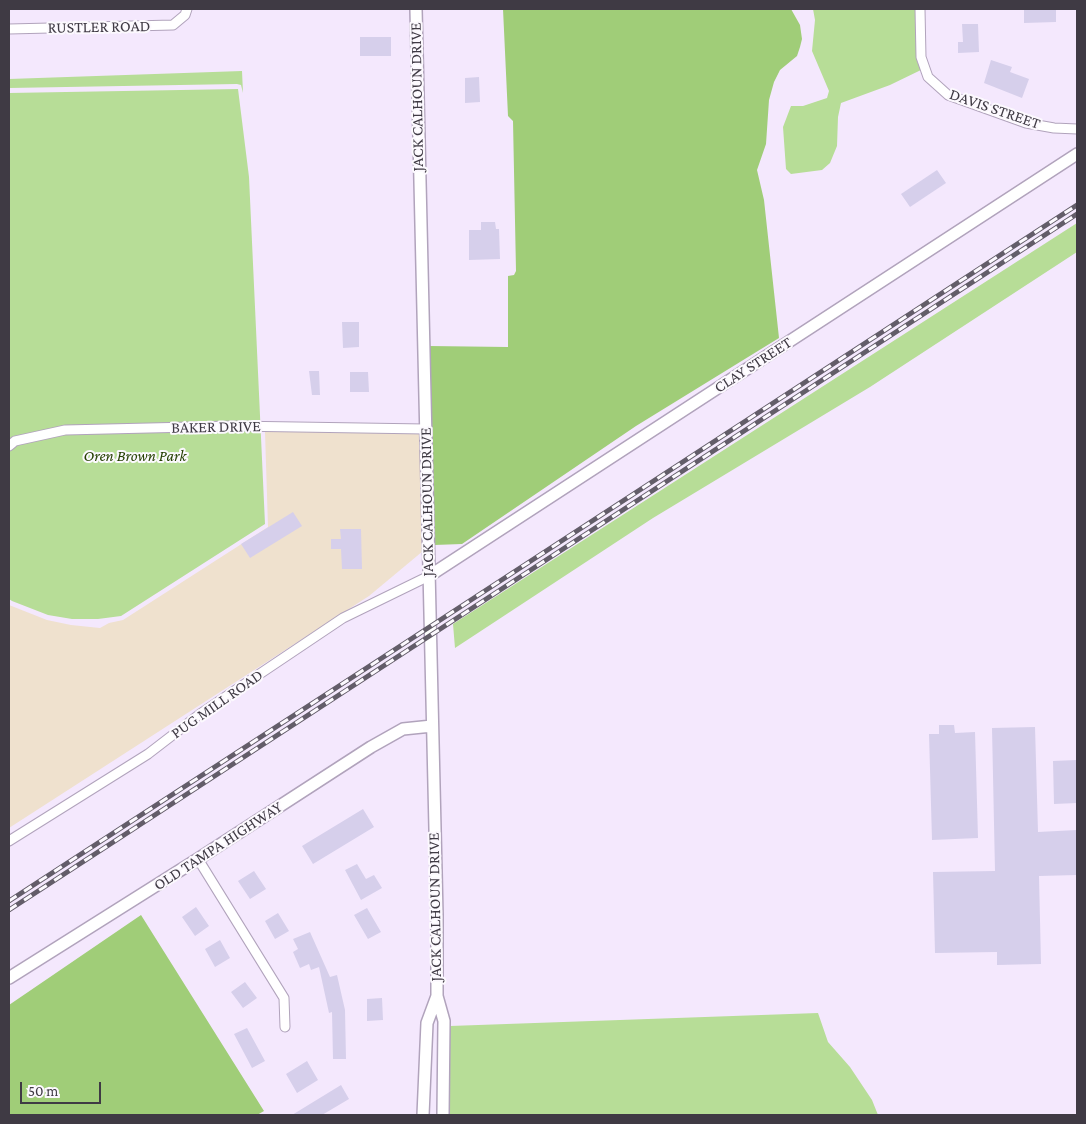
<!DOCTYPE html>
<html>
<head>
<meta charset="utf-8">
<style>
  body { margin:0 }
  #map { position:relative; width:1086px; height:1124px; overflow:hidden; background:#f4e8fd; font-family:"Crimson Pro",serif }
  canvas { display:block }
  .frame { position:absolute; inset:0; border:10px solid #3f3a44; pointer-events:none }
  .scale { position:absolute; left:20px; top:1082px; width:81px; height:22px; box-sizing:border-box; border:2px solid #3f3a44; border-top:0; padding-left:6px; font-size:15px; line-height:18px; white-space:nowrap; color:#3f3a44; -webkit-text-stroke:4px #fcf9fe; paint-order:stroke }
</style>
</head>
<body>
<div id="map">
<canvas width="1086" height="1124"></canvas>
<div class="frame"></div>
<div class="scale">50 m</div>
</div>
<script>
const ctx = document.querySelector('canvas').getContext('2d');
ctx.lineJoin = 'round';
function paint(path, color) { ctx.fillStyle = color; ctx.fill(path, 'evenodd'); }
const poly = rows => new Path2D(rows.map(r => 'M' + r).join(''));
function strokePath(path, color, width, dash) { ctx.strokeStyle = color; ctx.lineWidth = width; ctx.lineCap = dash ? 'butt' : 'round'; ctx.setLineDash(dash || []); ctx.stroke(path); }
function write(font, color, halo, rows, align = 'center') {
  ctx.font = font + ' "Crimson Pro",serif'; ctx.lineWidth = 4; ctx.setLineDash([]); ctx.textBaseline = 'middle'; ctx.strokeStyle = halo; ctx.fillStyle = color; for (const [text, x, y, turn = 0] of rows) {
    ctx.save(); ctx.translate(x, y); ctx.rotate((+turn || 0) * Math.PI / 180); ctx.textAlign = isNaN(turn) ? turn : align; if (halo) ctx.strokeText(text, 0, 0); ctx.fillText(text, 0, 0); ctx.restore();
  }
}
const commercial = poly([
  [420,430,423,551,369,596,9,828,9,605,47,620,71,625,100,628,109,623,123,620,268,527,265,432]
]);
const green = poly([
  [813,9,918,9,917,62,923,69,890,85,841,103,838,117,837,146,830,163,822,170,791,174,786,169,783,127,791,106,803,106,827,98,829,91,812,51,815,20],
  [242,71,243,93,241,85,237,84,9,88,9,79],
  [238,89,249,177,265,524,121,616,98,619,72,619,48,615,12,601,9,599,9,93],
  [1077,223,1077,252,870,387,653,518,455,648,453,624],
  [818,1013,828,1042,850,1067,872,1100,878,1115,449,1115,450,1026]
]);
const forest = poly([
  [503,9,791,9,800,25,802,39,800,47,797,56,780,70,774,82,769,100,766,144,757,170,764,200,779,338,636,426,462,544,434,545,429,346,508,347,508,276,514,275,516,271,513,121,508,116],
  [141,915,264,1111,257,1115,9,1115,9,1005]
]);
const building = poly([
  [1024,9,1056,9,1056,22,1024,23],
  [962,24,978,24,979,52,958,53,958,42,963,42],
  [360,37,391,37,391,56,360,56],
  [991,60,1012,67,1010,72,1029,79,1022,98,984,83],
  [479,77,480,102,465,103,465,78],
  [937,170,946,183,910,207,901,194],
  [481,222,495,222,496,229,499,229,500,259,469,260,469,230,481,230],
  [342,322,359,322,359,347,343,348],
  [309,371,319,371,320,395,312,395],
  [350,372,368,372,369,392,350,392],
  [293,512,302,526,250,558,241,544],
  [340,529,361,529,362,569,342,569,341,549,331,549,331,539,341,539],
  [939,725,954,725,955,733,975,732,978,838,932,840,929,734,939,734],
  [1035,727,1038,832,1077,830,1077,875,1039,876,1041,964,997,965,997,952,935,953,933,872,995,871,992,728],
  [1077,760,1077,803,1054,804,1053,761],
  [363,809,374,827,313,864,302,846],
  [357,864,366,879,374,875,382,888,361,900,345,870],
  [254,871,266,889,250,899,238,881],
  [196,907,209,926,195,936,182,917],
  [367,908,381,932,368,939,354,915],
  [278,913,289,931,275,939,265,921],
  [310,932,330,977,337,975,345,1010,346,1059,333,1059,332,1012,329,1013,319,967,311,970,309,964,300,968,293,952,298,949,293,939],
  [220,940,230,958,215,967,205,949],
  [245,982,257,998,243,1008,231,992],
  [382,998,383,1020,367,1021,367,999],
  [247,1028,265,1061,252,1068,234,1034],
  [307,1061,318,1080,297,1093,286,1074],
  [341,1085,349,1099,322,1115,292,1115]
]);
const minor = poly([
  [920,9,921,57,928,77,948,95,1026,123,1054,128,1077,129],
  [9,29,173,25,185,15,187,9],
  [9,446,15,441,65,430,233,426,425,429],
  [9,841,148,754,200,714,343,618,429,576],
  [198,859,284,998,285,1027]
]);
const tertiary = poly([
  [416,9,437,915,437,996,444,1021,443,1115],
  [429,576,1077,154],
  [9,978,198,859,371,747,403,729,432,726],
  [423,1115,427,1023,437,996]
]);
const rail = poly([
  [9,901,1077,205],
  [9,910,1077,214]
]);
const streetNames = [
  ["RUSTLER ROAD",99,27,-1],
  ["JACK CALHOUN DRIVE",417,97,-91],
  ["DAVIS STREET",995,109,19],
  ["CLAY STREET",753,365,-33],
  ["BAKER DRIVE",216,427,-1],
  ["JACK CALHOUN DRIVE",427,502,-91],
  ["PUG MILL ROAD",217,704,-35],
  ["OLD TAMPA HIGHWAY",218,846,-33],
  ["JACK CALHOUN DRIVE",435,907,-91]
];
const parkNames = [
  ["Oren Brown Park",135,456]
];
paint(commercial, '#efe1ce');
paint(green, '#b7dd97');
paint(forest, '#a0cd78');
paint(building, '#d6cfeb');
strokePath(minor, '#b1a3bc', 11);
strokePath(tertiary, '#b1a3bc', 14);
strokePath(minor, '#fff', 9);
strokePath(tertiary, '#fff', 11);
strokePath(rail, '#635d69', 5);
strokePath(rail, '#fcf9fe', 3, [9]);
write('16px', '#3f3a44', '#fcf9fe', streetNames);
write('italic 16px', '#243f00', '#fcf9fe', parkNames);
</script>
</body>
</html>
